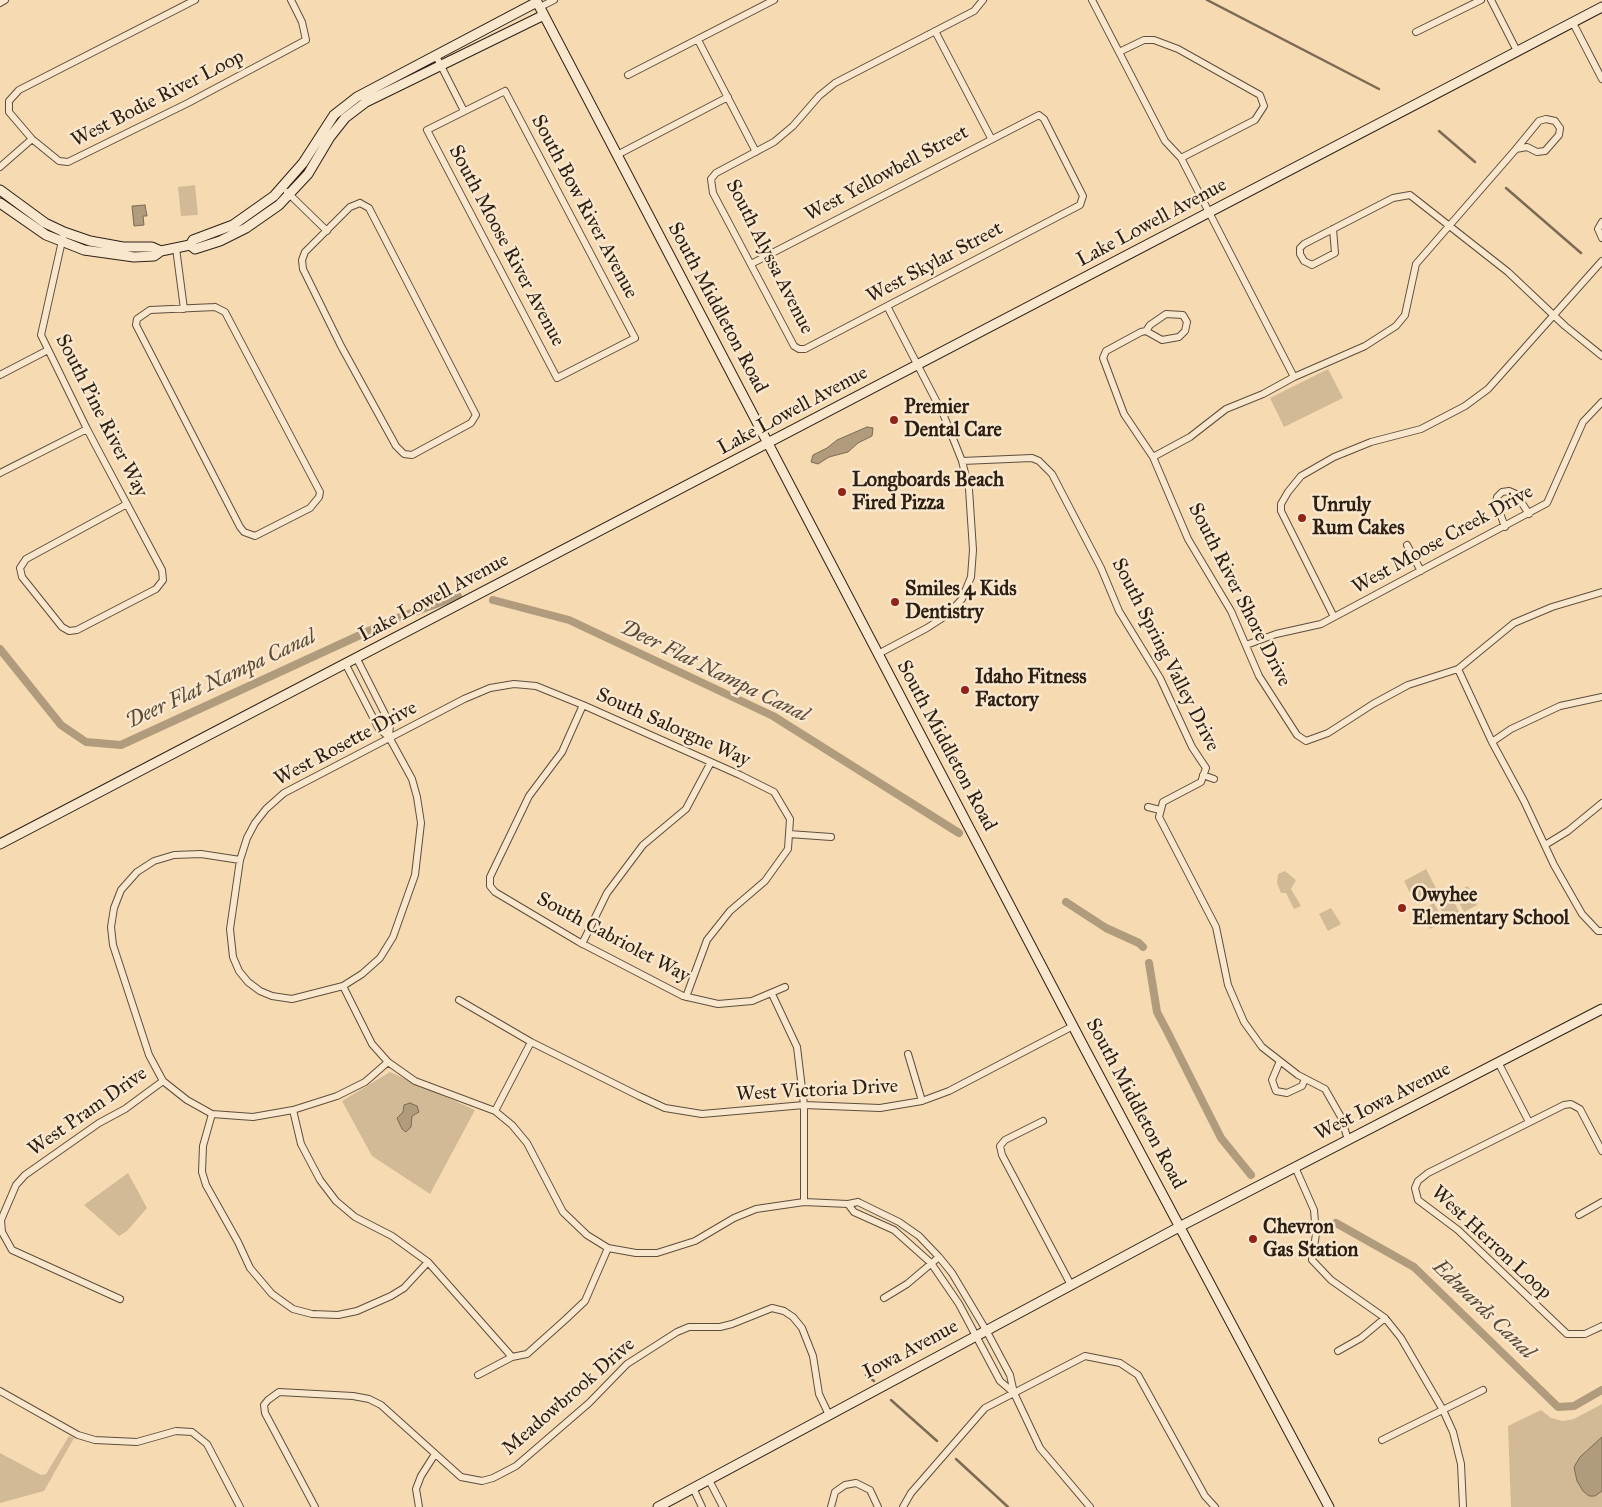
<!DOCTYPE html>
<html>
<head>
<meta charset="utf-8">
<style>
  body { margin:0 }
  canvas { display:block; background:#f5dab2 }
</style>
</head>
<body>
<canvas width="1602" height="1507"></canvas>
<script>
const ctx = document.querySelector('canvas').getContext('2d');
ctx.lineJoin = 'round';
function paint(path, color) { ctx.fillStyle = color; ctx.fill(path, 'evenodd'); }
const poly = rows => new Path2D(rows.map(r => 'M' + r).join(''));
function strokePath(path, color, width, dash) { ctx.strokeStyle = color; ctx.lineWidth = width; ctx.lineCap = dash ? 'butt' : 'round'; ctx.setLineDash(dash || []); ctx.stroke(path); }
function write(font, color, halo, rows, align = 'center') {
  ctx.font = font + ' "IM FELL Great Primer",serif'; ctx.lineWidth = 5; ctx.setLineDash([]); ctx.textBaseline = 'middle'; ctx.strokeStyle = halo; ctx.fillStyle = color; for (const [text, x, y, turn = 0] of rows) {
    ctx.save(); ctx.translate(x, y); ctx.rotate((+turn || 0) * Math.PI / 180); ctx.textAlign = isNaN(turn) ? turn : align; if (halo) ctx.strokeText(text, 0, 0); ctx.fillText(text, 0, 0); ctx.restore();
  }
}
const green = poly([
  [195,185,198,215,181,216,178,187],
  [1328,369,1343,398,1284,427,1270,398],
  [1426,869,1438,892,1415,903,1404,881],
  [1285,871,1296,880,1291,889,1301,906,1294,909,1286,893,1281,893,1277,883,1278,874],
  [1468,886,1477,905,1464,912,1454,893],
  [1451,895,1460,914,1447,921,1437,902],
  [1434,903,1444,922,1430,929,1421,910],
  [1331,908,1341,924,1328,931,1319,914],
  [390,1072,475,1110,430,1194,372,1156,342,1101],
  [128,1173,147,1208,127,1231,119,1236,84,1205],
  [1602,1404,1602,1507,1511,1507,1508,1426,1541,1410,1551,1418,1563,1421,1574,1419],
  [69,1436,74,1438,44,1491,0,1503,0,1453,41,1475,46,1474]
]);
const water = poly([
  [145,205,147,216,143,216,144,225,134,226,132,206,145,205],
  [867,427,873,428,872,436,858,443,848,452,829,457,818,464,811,462,813,455,827,448,837,440,867,427],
  [410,1103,417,1106,419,1112,412,1116,411,1127,406,1132,402,1129,397,1118,403,1112,404,1105,410,1103],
  [1602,1437,1602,1491,1595,1496,1589,1496,1583,1491,1577,1481,1574,1467,1580,1457,1602,1437]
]);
const stream = poly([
  [1207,0,1379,89],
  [1439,131,1475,162],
  [1506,188,1581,253],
  [866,1375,874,1381],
  [891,1400,937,1441],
  [956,1459,1008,1507]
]);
const canal = poly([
  [493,600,569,620,773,716,959,833],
  [0,649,61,725,86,742,121,745,395,619,458,596],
  [1066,902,1106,928,1139,943,1143,947],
  [1149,963,1157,1012,1167,1031,1221,1138,1251,1175],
  [1336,1223,1414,1267,1558,1407,1574,1406,1602,1390]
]);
const street = poly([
  [195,0,19,90,9,101,9,112,32,139,59,161,68,162,188,103,306,40,302,22,291,0],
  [1092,0,1165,141,1181,158,1294,377],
  [1491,0,1517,51],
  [0,3,5,0],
  [540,7,554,0],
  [1573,23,1602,79],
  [935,31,991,138],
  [1416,32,1481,0],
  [698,40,756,152],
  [1119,52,1144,40,1154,40,1178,49,1260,95,1264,106,1255,120,1181,158],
  [436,56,464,111],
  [628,75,774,0],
  [505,91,635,338,557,378,427,130,505,91],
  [617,155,728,97],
  [0,167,32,139],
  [287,192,327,231],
  [360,203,369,208,476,415,471,423,412,455,404,454,396,446,341,346,303,269,302,260,305,252,350,207,360,203],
  [1602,222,1598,229,1602,238],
  [1333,229,1335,253,1312,265,1304,261,1300,254,1300,248,1304,244,1393,198,1410,195,1508,272,1565,326,1602,356],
  [64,232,41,335,87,429,97,448,162,570,163,580,156,589,77,630,69,631,62,627,22,577,20,568,26,559,127,504],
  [176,248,184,309],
  [751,264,1039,115,1044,119,1083,196,1080,205,805,349,799,349,794,346,713,193,711,179,716,173,774,142,793,126,819,96,835,83,974,11,983,0],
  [215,307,225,312,320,492,319,497,310,508,255,536,244,532,240,527,136,325,137,319,150,310,215,307],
  [1146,331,1150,325,1166,314,1183,315,1187,322,1185,331,1179,337,1162,340,1146,331,1141,332,1106,351,1103,358,1124,414,1153,457,1188,539,1231,611,1259,676,1297,735,1306,741,1328,733,1373,704,1408,685,1458,669,1514,623,1552,607,1602,592],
  [0,375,48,350],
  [1153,457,1190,437,1226,409,1263,394,1294,377,1365,346,1396,326,1405,315,1416,264,1516,149,1527,147,1537,152,1545,151,1559,135,1560,128,1555,121,1546,119,1539,121,1516,149],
  [962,461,1032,458,1039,461,1052,474,1101,568,1119,611,1160,678,1192,747,1206,768,1201,782,1163,802,1159,817,1216,927,1228,985,1244,1022,1262,1047,1298,1075,1325,1089,1341,1117,1348,1140],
  [0,473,87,429],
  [1505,527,1496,502,1497,497,1502,492,1509,491,1516,494,1529,514],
  [1407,545,1421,571],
  [1334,617,1281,511,1281,504,1288,492,1301,476,1334,457,1371,442,1421,429,1465,406,1488,389,1602,261],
  [1246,645,1276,634,1321,624,1547,503,1583,422,1602,402],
  [878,654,927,628,947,615,962,599,971,577,973,550,969,489,962,461,944,416,887,306],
  [346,665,379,729,389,737,390,724,357,659],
  [1458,669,1492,742,1524,801,1554,865,1582,914,1598,931,1602,931],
  [583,705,562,752,529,796,490,877,490,886,495,892,579,942,683,996,718,1004,752,1001,785,987],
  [389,737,412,779,417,797,421,823,415,875,393,937,380,958,362,974,343,986,372,1044,388,1062,415,1081,495,1111,512,1125,527,1143,563,1212,587,1235,608,1248,636,1253,657,1253,695,1241,734,1218,756,1209,804,1202,848,1204],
  [1492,742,1511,729,1560,706,1602,697],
  [1203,775,1214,779],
  [1148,807,1160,810],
  [789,834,831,837],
  [1545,845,1568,831,1602,803],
  [240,860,201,854,174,855,154,861,137,872,121,890,114,908,111,927,113,945,149,1055,163,1081,187,1100,212,1114,253,1117,293,1110,337,1096,365,1082,388,1062],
  [582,944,607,893,643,845,686,809,711,762],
  [343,986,292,999,272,996,260,991,248,982,239,971,233,957,230,929,240,860,247,838,255,823,266,809,284,793,464,699,490,688,514,684,536,686,583,705,740,775,774,792,790,819,788,849,765,881,730,911,707,940,686,997],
  [772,994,797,1047,804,1105,804,1202],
  [459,1000,531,1042,639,1096,665,1108,702,1114,804,1105,880,1108,922,1101,949,1091,1073,1026],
  [908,1054,922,1101],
  [1280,1061,1272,1080,1276,1091,1287,1093,1302,1086,1305,1079],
  [1498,1062,1529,1122],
  [293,1110,301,1144,320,1180,336,1201,355,1217,392,1236,428,1262,512,1357],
  [495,1111,531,1042],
  [212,1114,203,1146,202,1172,206,1185,238,1242,250,1268,272,1294,293,1309,312,1314,338,1315,357,1311,391,1296,404,1288,428,1262],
  [1043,1121,1005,1140,1000,1146,1002,1155,1071,1285],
  [1602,1151,1580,1109,1571,1104,1564,1105,1428,1173,1418,1181,1415,1188,1418,1200,1458,1230,1567,1334,1585,1334,1602,1326],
  [1295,1167,1314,1210,1316,1234,1312,1260,1331,1280,1385,1318,1401,1338,1443,1410,1453,1432,1461,1464,1463,1507],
  [858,1202,899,1222,919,1236,939,1257,952,1273,986,1330,1010,1375,1014,1393,1000,1381,959,1304,931,1263,894,1230,854,1212,848,1204,858,1202],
  [1579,1215,1602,1202],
  [884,1298,907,1284,939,1257],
  [120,1299,12,1250,2,1232,1,1220,16,1185,25,1175,99,1123,125,1109,163,1081],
  [1338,1351,1361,1338,1385,1318],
  [478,1375,512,1357,527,1354,566,1319,585,1301,608,1248],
  [0,1391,78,1435,95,1440,137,1442,176,1431,192,1432,207,1444,240,1507],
  [1014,1393,1040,1448,1090,1507],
  [1382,1440,1483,1390],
  [709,1480,723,1507],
  [693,1488,702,1507],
  [315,1507,265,1413,264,1405,268,1400,279,1392,353,1396,369,1399,381,1405,461,1477,482,1481,493,1478,516,1466,589,1403,627,1364,677,1332,689,1327,720,1327,732,1324,772,1308,784,1311,793,1317,802,1328,813,1356,819,1394,829,1415],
  [419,1507,416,1489,421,1476,435,1454],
  [831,1507,835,1492,845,1485,856,1483,870,1490,878,1507],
  [903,1507,911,1493,985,1408,1085,1356,1120,1363,1138,1375,1205,1496,1215,1507]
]);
const secondary = poly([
  [536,0,1086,1051,1329,1507],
  [0,190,45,223,64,232,90,241,123,247,152,247,161,251],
  [0,203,46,235,84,250,134,257,154,256,161,251,190,245,193,240,233,225,274,196,303,163,334,115,357,97,537,2],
  [190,245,195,249,220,241,246,228,279,205,308,174,330,137,345,118,366,102,544,15],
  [0,844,1602,7],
  [658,1507,1181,1226,1602,1009]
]);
const markers = [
  [894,420,5,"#8f2418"],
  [842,492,5,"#8f2418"],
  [1302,518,5,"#8f2418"],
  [895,602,5,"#8f2418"],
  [965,690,5,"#8f2418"],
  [1402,908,5,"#8f2418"],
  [1253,1239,5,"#8f2418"]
];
const streetNames = [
  ["West Bodie River Loop",158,99,-27],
  ["West Yellowbell Street",887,174,-28],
  ["South Bow River Avenue",584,207,62],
  ["Lake Lowell Avenue",1152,223,-28],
  ["South Moose River Avenue",506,246,62],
  ["South Alyssa Avenue",769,257,63],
  ["West Skylar Street",935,263,-28],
  ["South Middleton Road",717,308,62],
  ["Lake Lowell Avenue",793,411,-28],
  ["South Pine River Way",101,416,63],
  ["West Moose Creek Drive",1443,540,-29],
  ["South River Shore Drive",1239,595,63],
  ["Lake Lowell Avenue",434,598,-28],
  ["South Spring Valley Drive",1165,655,63],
  ["South Salorgne Way",673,728,24],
  ["West Rosette Drive",346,744,-28],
  ["South Middleton Road",946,746,62],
  ["South Cabriolet Way",613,938,28],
  ["West Victoria Drive",817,1091,-3],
  ["West Iowa Avenue",1383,1102,-27],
  ["South Middleton Road",1135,1104,62],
  ["West Pram Drive",88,1112,-35],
  ["West Herron Loop",1491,1243,43],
  ["Iowa Avenue",911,1350,-28],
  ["Meadowbrook Drive",569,1397,-41]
];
const poiNames = [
  ["Premier",904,408],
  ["Dental Care",904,431],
  ["Longboards Beach",852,481],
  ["Fired Pizza",852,504],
  ["Unruly",1312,506],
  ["Rum Cakes",1312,529],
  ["Smiles 4 Kids",905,590],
  ["Dentistry",905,613],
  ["Idaho Fitness",975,678],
  ["Factory",975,701],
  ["Owyhee",1412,896],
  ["Elementary School",1412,919],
  ["Chevron",1263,1228],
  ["Gas Station",1263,1251]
];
const waterNames = [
  ["Deer Flat Nampa Canal",714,672,26],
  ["Deer Flat Nampa Canal",221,680,-25],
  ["Edwards Canal",1483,1310,44]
];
paint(green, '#d3ba97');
paint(water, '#b19b7d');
strokePath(water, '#7c6a53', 1);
strokePath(stream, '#7c6a53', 2.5);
strokePath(canal, '#b19b7d', 8);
strokePath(street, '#5e4e3c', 8);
strokePath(secondary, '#2c2015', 11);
strokePath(street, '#f8e7cd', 6);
strokePath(secondary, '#f8e7cd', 9);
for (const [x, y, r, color] of markers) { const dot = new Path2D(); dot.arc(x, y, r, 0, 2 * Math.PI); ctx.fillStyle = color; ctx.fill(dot); strokePath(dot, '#f8e7cd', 2); }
write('20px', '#2c2015', '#f8e7cd', streetNames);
write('bold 20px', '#2c2015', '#f8e7cd', poiNames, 'left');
write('italic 21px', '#5b4b39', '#f8e7cd', waterNames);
</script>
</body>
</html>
